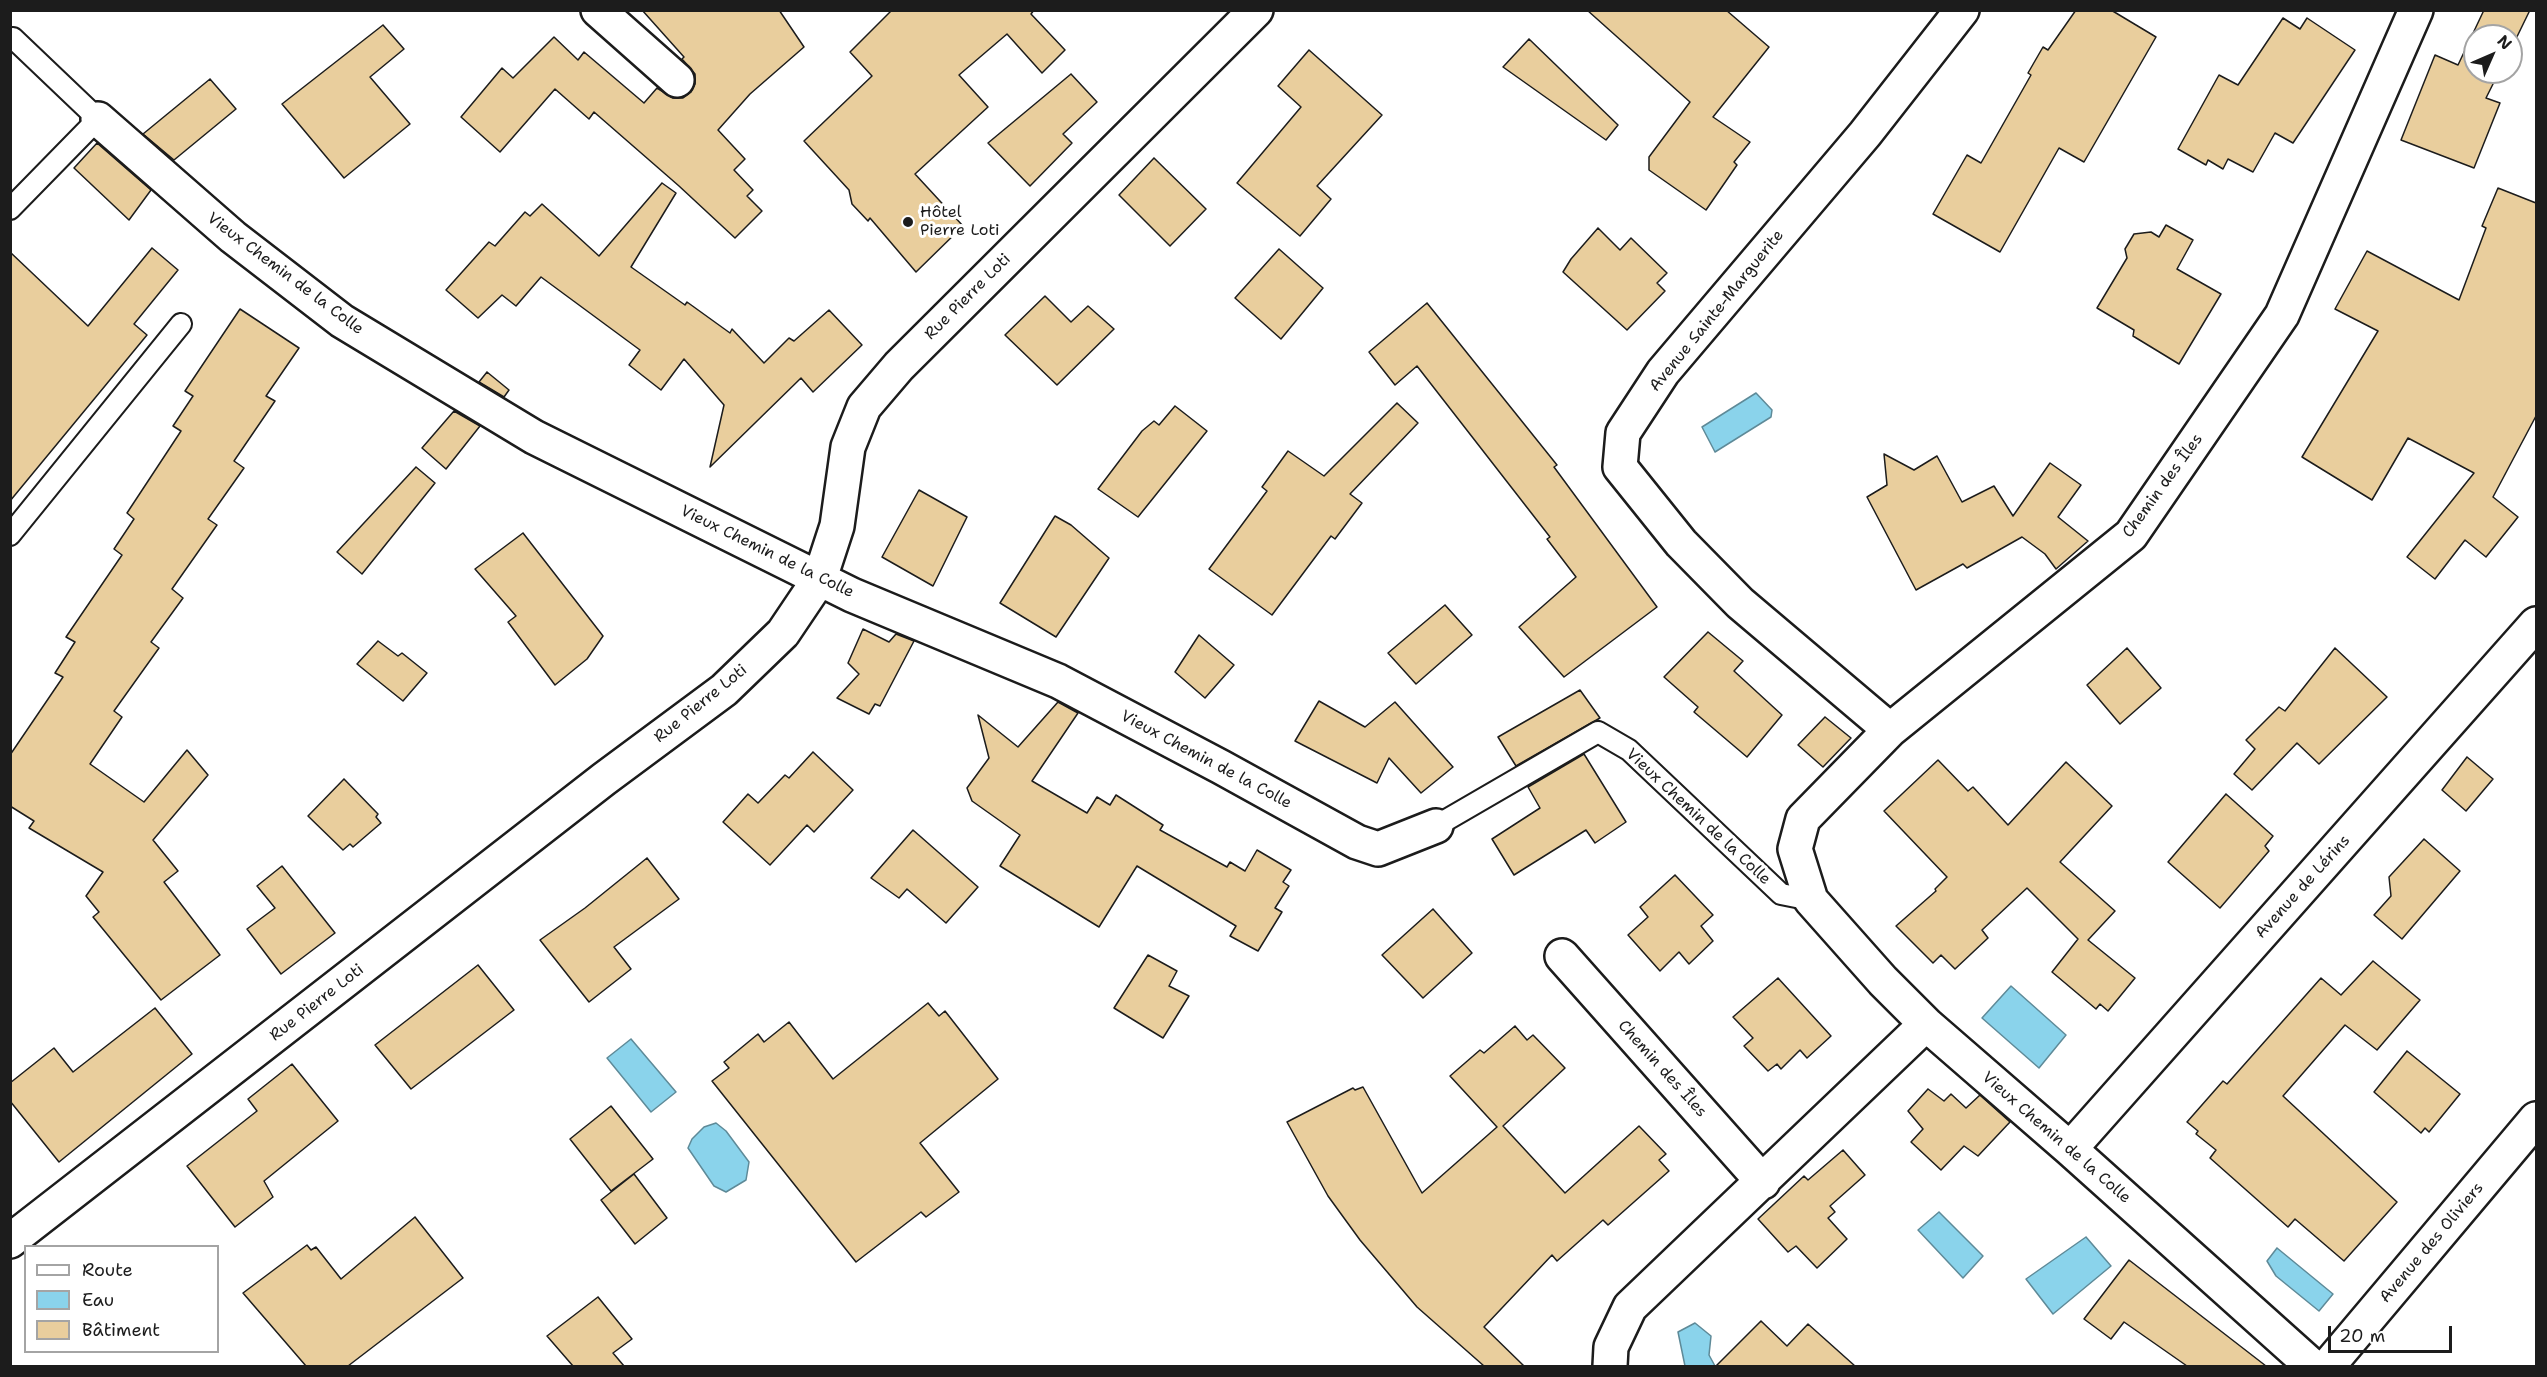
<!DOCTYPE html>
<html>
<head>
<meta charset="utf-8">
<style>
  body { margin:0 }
  #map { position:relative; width:2547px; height:1377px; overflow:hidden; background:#fff; font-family:"Shantell Sans",sans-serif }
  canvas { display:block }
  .frame { position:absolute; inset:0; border:12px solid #1c1c1c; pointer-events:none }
  .legend { position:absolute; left:24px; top:1245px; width:195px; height:108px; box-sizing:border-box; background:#fff; border:2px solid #a4a4a4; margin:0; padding:8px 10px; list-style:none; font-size:18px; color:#1c1c1c }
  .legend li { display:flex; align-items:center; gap:12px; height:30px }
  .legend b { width:30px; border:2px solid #a4a4a4 }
  .north { position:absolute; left:2463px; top:24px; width:60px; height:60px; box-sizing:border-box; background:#fff; border:2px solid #a4a4a4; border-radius:50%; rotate:45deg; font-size:16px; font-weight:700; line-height:24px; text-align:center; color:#1c1c1c }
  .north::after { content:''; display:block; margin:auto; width:21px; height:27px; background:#1c1c1c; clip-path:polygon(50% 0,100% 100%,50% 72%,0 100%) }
  .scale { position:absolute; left:2328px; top:1326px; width:124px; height:27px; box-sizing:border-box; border:3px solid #1c1c1c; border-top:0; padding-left:8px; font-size:18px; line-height:21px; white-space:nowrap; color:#1c1c1c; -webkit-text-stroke:4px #fff; paint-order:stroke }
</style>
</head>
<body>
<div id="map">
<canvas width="2547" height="1377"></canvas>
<div class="frame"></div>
<ul class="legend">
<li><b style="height:8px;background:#fff"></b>Route</li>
<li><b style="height:16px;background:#8ad3eb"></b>Eau</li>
<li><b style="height:16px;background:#e9ce9d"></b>Bâtiment</li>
</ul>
<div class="north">N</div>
<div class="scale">20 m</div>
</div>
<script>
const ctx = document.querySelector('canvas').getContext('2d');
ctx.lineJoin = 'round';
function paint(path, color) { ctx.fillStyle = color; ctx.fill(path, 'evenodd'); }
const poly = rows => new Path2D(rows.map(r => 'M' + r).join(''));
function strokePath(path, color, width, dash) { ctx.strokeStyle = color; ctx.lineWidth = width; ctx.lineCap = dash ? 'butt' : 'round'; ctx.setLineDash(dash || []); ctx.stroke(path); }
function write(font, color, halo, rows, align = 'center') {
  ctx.font = font + ' "Shantell Sans",sans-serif'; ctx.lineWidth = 6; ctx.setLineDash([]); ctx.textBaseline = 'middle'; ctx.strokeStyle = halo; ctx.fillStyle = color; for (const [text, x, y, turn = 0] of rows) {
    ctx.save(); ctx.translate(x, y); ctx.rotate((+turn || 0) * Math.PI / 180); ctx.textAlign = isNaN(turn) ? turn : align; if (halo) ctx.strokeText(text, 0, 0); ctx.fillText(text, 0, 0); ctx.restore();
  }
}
const water = poly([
  [1756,393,1772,410,1771,417,1715,452,1702,427,1756,393],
  [2011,986,2066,1035,2039,1068,1982,1018,2011,986],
  [631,1039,676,1092,651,1112,607,1058,631,1039],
  [716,1123,726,1131,749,1162,746,1180,726,1192,714,1186,688,1148,692,1139,704,1127,716,1123],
  [1939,1212,1983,1256,1963,1278,1918,1230,1939,1212],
  [2086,1237,2111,1266,2053,1314,2026,1279,2086,1237],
  [2277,1248,2333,1294,2319,1311,2276,1276,2267,1261,2277,1248],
  [1695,1323,1711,1336,1709,1355,1715,1366,1685,1366,1678,1332,1695,1323]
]);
const building = poly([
  [642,10,779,10,804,47,750,94,718,130,745,159,734,170,753,190,747,196,762,211,735,238,679,186,594,112,589,119,555,89,500,152,461,117,502,68,513,78,554,37,578,60,584,52,644,103,657,88,673,98,683,98,691,92,695,84,695,74,682,59,684,57,642,10],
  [892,10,1034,10,1031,14,1065,50,1042,73,1007,34,959,75,988,107,915,174,963,226,916,272,870,218,868,221,852,204,849,190,804,141,872,76,850,52,892,10],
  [1587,10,1726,10,1769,47,1713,117,1750,142,1734,162,1737,165,1706,210,1649,170,1649,157,1690,102,1587,10],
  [2076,10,2111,10,2156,37,2084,162,2059,148,2000,252,1933,214,1967,155,1981,163,2031,75,2028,73,2043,47,2048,50,2076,10],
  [2484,10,2530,10,2511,49,2511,36,2475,36,2475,72,2499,72,2486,98,2500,103,2474,168,2401,140,2435,55,2458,65,2484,10],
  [2283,18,2300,29,2307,18,2355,50,2293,143,2275,133,2253,172,2228,159,2223,169,2208,160,2206,165,2178,149,2219,75,2238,85,2283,18],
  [383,25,404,49,370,77,410,124,344,178,282,104,383,25],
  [1529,39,1618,125,1606,140,1503,67,1529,39],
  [1309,50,1382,115,1317,186,1331,199,1300,236,1237,183,1301,107,1278,86,1309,50],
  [1071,74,1097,102,1063,134,1072,143,1030,186,988,143,1071,74],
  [210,79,236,109,174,160,143,134,210,79],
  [97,143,151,190,129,220,74,168,97,143],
  [1154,158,1206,209,1170,246,1119,195,1154,158],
  [662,183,676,193,631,267,685,305,687,302,730,333,732,329,764,363,789,338,794,341,829,310,862,345,813,392,801,378,710,467,724,405,684,359,661,390,629,365,640,350,541,277,516,306,502,295,478,318,446,290,489,242,495,246,525,212,530,216,542,204,599,256,662,183],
  [2498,188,2536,203,2536,416,2493,497,2518,517,2486,557,2465,540,2435,579,2407,557,2474,473,2408,438,2372,500,2302,457,2378,331,2335,309,2367,251,2459,300,2486,228,2482,226,2498,188],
  [2166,225,2193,240,2177,269,2221,294,2179,364,2133,336,2134,330,2097,308,2127,258,2125,249,2134,234,2151,232,2159,237,2166,225],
  [1598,228,1620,250,1631,238,1667,273,1657,283,1665,291,1627,330,1563,272,1571,259,1598,228],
  [152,248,178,270,134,324,147,335,10,501,10,252,88,326,152,248],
  [1279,249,1323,288,1281,339,1235,298,1279,249],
  [1045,296,1071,322,1088,306,1114,329,1057,385,1005,335,1045,296],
  [1427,303,1557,465,1554,467,1657,607,1564,677,1519,627,1576,577,1547,539,1550,537,1417,366,1395,385,1369,352,1427,303],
  [240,309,299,348,266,396,275,401,234,461,244,468,208,519,217,525,172,589,183,598,151,642,159,648,114,711,122,717,90,764,144,802,187,750,208,775,153,840,178,871,164,882,220,955,161,1000,93,917,99,912,86,896,103,872,29,828,34,821,10,806,10,755,63,677,55,673,75,642,66,637,122,555,114,549,134,519,127,513,181,431,173,426,193,396,185,391,240,309],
  [487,372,509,390,504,397,479,382,487,372],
  [1397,403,1418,423,1350,494,1362,503,1335,539,1331,536,1272,615,1209,569,1267,491,1262,487,1288,451,1324,476,1397,403],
  [1175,406,1207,431,1138,517,1098,489,1142,431,1154,421,1159,425,1175,406],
  [454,411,480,426,446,469,422,448,454,411],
  [1884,454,1914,470,1937,456,1962,502,1994,486,2013,516,2050,463,2081,485,2058,517,2088,541,2056,569,2045,554,2022,537,1967,568,1963,564,1916,590,1867,497,1887,485,1884,454],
  [416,467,435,483,362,574,337,552,416,467],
  [919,490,967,517,933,586,882,557,919,490],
  [1055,516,1071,525,1109,558,1056,637,1000,603,1055,516],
  [523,533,603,636,587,659,555,685,508,622,516,616,475,569,523,533],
  [1445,605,1472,635,1416,684,1388,653,1445,605],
  [863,629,889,642,896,634,914,641,880,706,875,704,869,714,837,698,859,674,848,663,863,629],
  [1708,632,1743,661,1734,671,1782,715,1747,757,1694,712,1698,707,1664,677,1708,632],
  [1199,635,1234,665,1205,698,1175,672,1199,635],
  [378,641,398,656,402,653,427,673,403,701,357,664,378,641],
  [2127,648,2161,688,2120,724,2087,685,2127,648],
  [2335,648,2387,697,2319,764,2297,743,2252,790,2234,774,2255,749,2246,740,2279,707,2285,711,2335,648],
  [1580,690,1600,718,1516,766,1498,737,1580,690],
  [1319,701,1365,727,1395,702,1453,767,1421,793,1389,758,1377,783,1295,741,1319,701],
  [1058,702,1078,713,1032,781,1087,813,1097,797,1110,805,1116,795,1163,825,1160,830,1227,867,1230,862,1245,871,1257,850,1291,870,1283,882,1289,886,1275,908,1282,912,1258,951,1230,936,1236,926,1137,866,1099,927,1000,866,1020,835,972,801,967,788,989,758,978,715,1018,747,1058,702],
  [1825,717,1851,738,1823,767,1798,745,1825,717],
  [813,752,853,790,814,832,807,825,770,865,723,822,748,794,758,803,785,775,789,778,813,752],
  [1584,754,1626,822,1595,843,1586,830,1514,875,1492,839,1540,808,1528,787,1584,754],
  [2467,757,2493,779,2466,811,2442,790,2467,757],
  [1938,760,1968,791,1973,787,2008,825,2066,762,2112,806,2060,862,2115,911,2088,940,2135,978,2108,1011,2100,1004,2096,1009,2052,972,2078,939,2027,888,1982,930,1988,938,1955,969,1941,955,1933,963,1896,926,1936,891,1935,889,1947,877,1884,811,1938,760],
  [344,779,378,814,376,817,381,823,353,847,350,844,343,850,308,816,344,779],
  [2226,794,2273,836,2265,846,2269,851,2220,908,2168,862,2226,794],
  [913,830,978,887,946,923,907,889,899,898,871,878,913,830],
  [2424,839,2460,871,2402,939,2374,915,2391,896,2389,877,2424,839],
  [647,858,679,899,614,947,631,969,589,1002,540,940,585,908,647,858],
  [282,866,335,933,281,974,247,929,275,908,257,886,282,866],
  [1675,875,1713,915,1701,926,1713,941,1689,964,1679,952,1660,971,1628,935,1648,917,1640,907,1675,875],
  [1433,909,1472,953,1423,998,1382,955,1433,909],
  [1148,955,1177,971,1169,986,1189,996,1163,1038,1114,1008,1148,955],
  [2373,961,2420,1000,2377,1050,2345,1025,2283,1096,2397,1202,2344,1261,2295,1219,2288,1227,2210,1158,2216,1150,2196,1134,2198,1131,2187,1122,2223,1081,2227,1084,2321,978,2341,995,2373,961],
  [478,965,514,1010,411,1089,375,1045,478,965],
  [1778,978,1831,1036,1807,1058,1800,1050,1781,1069,1777,1064,1768,1071,1744,1046,1753,1038,1733,1017,1778,978],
  [928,1003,939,1016,945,1011,998,1079,920,1143,959,1192,926,1217,921,1212,856,1262,712,1081,729,1068,724,1062,758,1034,764,1042,789,1022,833,1079,928,1003],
  [155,1008,192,1054,59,1162,10,1101,10,1083,54,1048,73,1072,155,1008],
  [1515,1026,1527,1040,1533,1035,1565,1068,1503,1126,1565,1193,1639,1126,1666,1154,1659,1160,1669,1171,1608,1225,1603,1220,1557,1261,1552,1255,1484,1327,1524,1366,1484,1366,1417,1307,1360,1240,1328,1196,1287,1122,1353,1088,1355,1090,1363,1087,1422,1193,1497,1127,1450,1076,1480,1050,1484,1053,1515,1026],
  [2407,1051,2460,1094,2429,1132,2425,1128,2421,1133,2374,1092,2407,1051],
  [292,1064,338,1121,264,1181,273,1197,235,1227,187,1166,257,1111,248,1099,292,1064],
  [1928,1089,1944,1101,1951,1094,1966,1108,1980,1095,2010,1122,1978,1156,1964,1146,1941,1170,1911,1142,1923,1129,1908,1111,1928,1089],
  [611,1106,653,1159,611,1191,570,1139,611,1106],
  [1843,1150,1865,1175,1830,1206,1835,1212,1828,1218,1847,1239,1817,1268,1796,1246,1788,1252,1758,1219,1804,1176,1808,1180,1843,1150],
  [634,1174,667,1218,635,1244,601,1200,634,1174],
  [415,1217,463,1278,348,1366,306,1366,243,1293,307,1245,311,1250,316,1247,341,1279,415,1217],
  [2129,1260,2266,1366,2187,1366,2124,1322,2111,1339,2084,1319,2129,1260],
  [598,1297,632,1339,613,1353,624,1366,573,1366,547,1336,598,1297],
  [1761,1321,1787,1346,1808,1324,1855,1366,1716,1366,1761,1321]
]);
const service = poly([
  [10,209,98,119,13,38],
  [10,535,181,324],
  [1436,826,1598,732,1629,750,1781,894,1811,900]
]);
const minor = poly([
  [598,10,677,80],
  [98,119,233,237,342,321,534,437,852,595,1058,681,1221,767,1357,842,1378,849,1436,826],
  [1890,730,1740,603,1681,543,1620,467,1623,433,1663,372,1865,134,1962,10],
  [1562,956,1763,1182],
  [2070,1149,2536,624],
  [10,1241,604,779,724,690,783,633,820,578,837,526,848,447,864,407,899,366,1256,10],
  [1610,1366,1611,1347,1630,1307,1926,1024],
  [2312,1366,2070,1149,1926,1024,1883,981,1811,900,1795,849,1803,819,1890,730,2131,535,2282,315,2416,10],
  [2328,1366,2536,1119]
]);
const markers = [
  [908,222,6,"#1c1c1c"]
];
const poiNames = [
  ["Hôtel",920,213],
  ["Pierre Loti",920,231]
];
const streetNames = [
  ["Vieux Chemin de la Colle",285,274,37],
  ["Rue Pierre Loti",968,297,-45],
  ["Avenue Sainte-Marguerite",1717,311,-51],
  ["Chemin des Îles",2163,486,-54],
  ["Vieux Chemin de la Colle",767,552,26],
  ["Rue Pierre Loti",701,704,-39],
  ["Vieux Chemin de la Colle",1206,760,28],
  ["Vieux Chemin de la Colle",1698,817,43],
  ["Avenue de Lérins",2303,887,-48],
  ["Rue Pierre Loti",317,1003,-38],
  ["Chemin des Îles",1662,1069,48],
  ["Vieux Chemin de la Colle",2056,1138,41],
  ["Avenue des Oliviers",2432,1243,-50]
];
paint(water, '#8ad3eb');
strokePath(water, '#5e8a98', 1.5);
paint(building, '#e9ce9d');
strokePath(building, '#1c1c1c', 1.5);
strokePath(service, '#1c1c1c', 24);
strokePath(minor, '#1c1c1c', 38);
strokePath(service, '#fff', 20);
strokePath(minor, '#fff', 33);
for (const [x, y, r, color] of markers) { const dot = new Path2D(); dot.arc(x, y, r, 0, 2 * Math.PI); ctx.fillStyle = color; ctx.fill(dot); strokePath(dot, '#fff', 2); }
write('16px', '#1c1c1c', '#fff', poiNames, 'left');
write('16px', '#1c1c1c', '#fff', streetNames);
</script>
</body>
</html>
